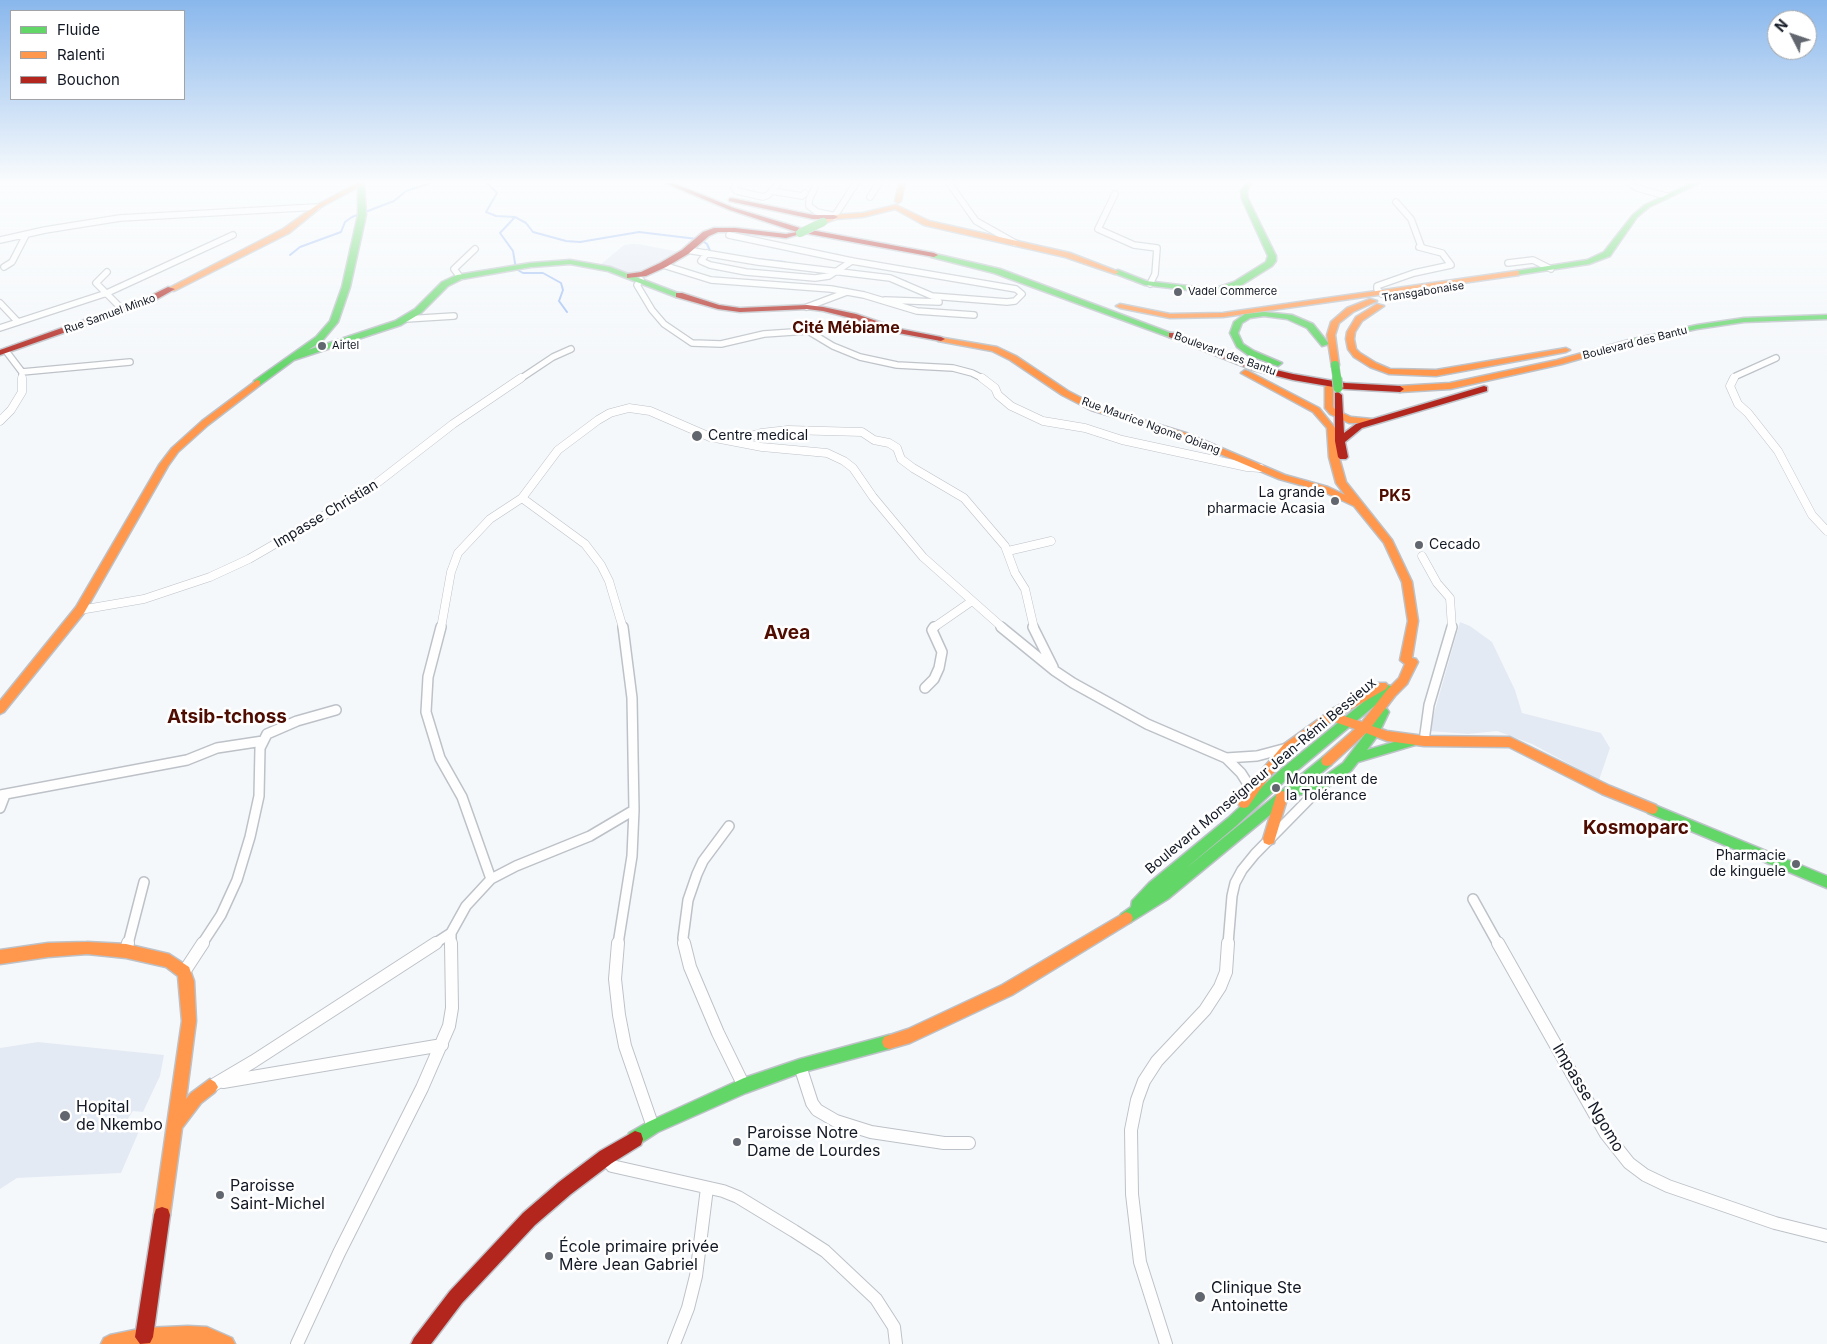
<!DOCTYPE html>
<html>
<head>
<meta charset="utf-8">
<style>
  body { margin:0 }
  #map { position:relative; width:1827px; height:1344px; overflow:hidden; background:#f5f8fb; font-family:Inter,sans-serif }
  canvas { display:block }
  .legend { position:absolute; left:10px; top:10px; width:175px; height:90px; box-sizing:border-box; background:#fff; border:1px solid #a1a3a7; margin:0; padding:6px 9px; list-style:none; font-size:15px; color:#131924 }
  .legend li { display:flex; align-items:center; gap:10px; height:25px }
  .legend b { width:25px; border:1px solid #a1a3a7 }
  .north { position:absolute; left:1767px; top:10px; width:50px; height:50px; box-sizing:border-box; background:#fff; border:1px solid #a1a3a7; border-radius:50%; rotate:311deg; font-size:14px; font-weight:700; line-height:20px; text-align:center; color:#131924 }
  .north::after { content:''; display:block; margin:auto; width:18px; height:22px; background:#62676f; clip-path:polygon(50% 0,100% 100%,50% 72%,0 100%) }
</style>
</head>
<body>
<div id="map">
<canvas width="1827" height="1344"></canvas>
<ul class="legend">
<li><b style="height:6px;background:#63d668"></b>Fluide</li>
<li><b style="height:6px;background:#ff974d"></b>Ralenti</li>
<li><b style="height:6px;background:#b3261e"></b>Bouchon</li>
</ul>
<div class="north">N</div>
</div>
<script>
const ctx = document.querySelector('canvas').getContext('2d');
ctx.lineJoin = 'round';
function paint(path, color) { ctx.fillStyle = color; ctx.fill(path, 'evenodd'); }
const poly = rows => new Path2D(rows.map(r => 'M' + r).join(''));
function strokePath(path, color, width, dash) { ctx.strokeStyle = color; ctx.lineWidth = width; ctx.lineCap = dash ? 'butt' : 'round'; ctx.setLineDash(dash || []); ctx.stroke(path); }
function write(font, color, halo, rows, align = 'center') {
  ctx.font = font + ' Inter,sans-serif'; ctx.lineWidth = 5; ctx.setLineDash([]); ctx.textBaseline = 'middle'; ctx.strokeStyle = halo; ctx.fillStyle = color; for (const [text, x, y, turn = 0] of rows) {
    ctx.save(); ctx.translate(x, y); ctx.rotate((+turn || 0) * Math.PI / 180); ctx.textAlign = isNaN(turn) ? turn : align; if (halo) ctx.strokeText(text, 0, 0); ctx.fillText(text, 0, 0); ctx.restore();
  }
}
const built = poly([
  [632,244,638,244,680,252,637,273,629,274,601,264,624,245],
  [1460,622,1470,626,1492,642,1515,690,1522,713,1601,733,1610,748,1599,780,1532,744,1497,731,1468,734,1429,731],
  [38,1042,164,1055,160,1076,143,1112,133,1111,127,1120,124,1130,140,1129,121,1173,17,1178,0,1189,0,1048]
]);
const stream = poly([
  [487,183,497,193,486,212,496,216,515,217,500,233,513,251,516,269,523,273,543,273,561,283,563,290,559,301,567,312],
  [515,217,526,223,533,232,566,241,580,242,639,232,697,239],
  [701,240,707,244,711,253],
  [290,255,300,247,341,232,345,222,352,217,394,201,406,191,431,183],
  [748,258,785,262],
  [896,278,907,282]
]);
const streetFar3 = poly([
  [737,183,734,188,737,191,763,197,768,195,779,183],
  [817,183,809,200,809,206,817,212,836,216],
  [949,183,976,221,1015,243],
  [1629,183,1637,188,1666,196],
  [772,191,802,196,805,193],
  [1115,194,1098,229,1134,245,1157,248,1155,274,1150,284],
  [870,197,879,183],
  [834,217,856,183],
  [0,240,45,230,120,218,317,207],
  [687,250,758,262,890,278,932,296,1007,302,1015,301,1022,294,1016,289,852,261,729,235],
  [707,253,701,261,710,265,746,272,815,278,829,276,852,261],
  [1508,263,1533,260,1551,269],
  [663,265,711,280,831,289,864,295,917,311,974,315],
  [4,267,12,262,26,235],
  [107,272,96,283,123,310],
  [460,277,454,269,475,249],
  [641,280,637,285,652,310,664,324,692,343,721,344,764,334,808,331,833,346,860,357,897,365,953,368,972,373,984,379],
  [1382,294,1377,289,1377,286,1414,273,1451,265,1442,253,1419,247,1421,246,1411,219,1396,202],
  [885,300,939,302],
  [0,303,18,322],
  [807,307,847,292],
  [406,319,454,316],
  [0,328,107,293,233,235],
  [6,351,22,372,22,379],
  [22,372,130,362],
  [520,379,553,357,571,349],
  [1733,379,1736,376,1776,358]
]);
const streetFar2 = poly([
  [982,378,995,388,998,395,1011,406,1043,421,1085,428,1122,440,1247,467,1260,468],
  [1734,378,1730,386,1738,404,1748,413,1778,451,1812,515,1827,531],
  [0,421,11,410,22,392,22,378],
  [733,441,761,433,788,430,862,432,874,440,889,443,897,448,901,459,913,468,964,498,1005,546,1015,573,1025,589,1034,628],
  [522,498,585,544,601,565,609,581,623,628],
  [1008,551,1051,541],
  [1422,556,1437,583,1450,598,1452,628],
  [80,610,144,599,210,577,249,559,368,490,453,424,521,378],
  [441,628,451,572,458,553,490,519,522,498,558,450,598,420,610,413,629,408,650,411,710,437,762,447,827,453,844,461,853,468,873,497,923,557,1003,628],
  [933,628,972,601]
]);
const streetFar1 = poly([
  [441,627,428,677,426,712,440,758,462,797,491,879],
  [1001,627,1055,671,1073,683,1147,724,1226,758,1241,773,1248,784,1249,795],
  [1033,627,1053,667],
  [925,688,934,679,939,668,942,652,932,630,934,627],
  [1424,741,1429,705,1452,627],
  [1226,758,1257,756,1287,748],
  [0,795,187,760,217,748,263,741],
  [0,808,5,795],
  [1473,899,1498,944],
  [128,944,144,882],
  [202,944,221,915,237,880,250,837,259,796,260,748,267,734,297,721,336,710],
  [434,944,451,933],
  [451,944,451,933,466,906,491,879,516,866,590,836,634,810],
  [618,944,632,856,634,810,632,698,623,627],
  [684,944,683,938,688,900,697,874,703,861,729,826],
  [1228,944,1232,896,1235,883,1242,870,1255,854,1310,798,1320,784]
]);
const street = poly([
  [618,943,615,979,619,1015,625,1046,653,1127],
  [684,943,690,967,718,1033,744,1086],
  [1498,943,1606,1134,1629,1163,1645,1175,1668,1186,1775,1223,1827,1236],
  [126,951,128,943],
  [184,972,203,943],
  [800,1066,812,1103,817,1110,836,1121,871,1132,944,1143,969,1143],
  [223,1082,442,1045],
  [210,1087,254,1061,436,943],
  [606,1157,612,1166,723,1191,738,1197,794,1231,825,1251,876,1299,894,1327,896,1344],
  [297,1344,339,1253,422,1088,449,1026,452,1008,451,943],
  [674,1344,688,1308,696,1276,707,1188],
  [1166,1344,1140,1262,1132,1194,1131,1130,1137,1100,1144,1081,1157,1061,1205,1010,1220,987,1226,972,1228,943]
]);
const fast = poly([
  [358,183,364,183,366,215,350,287,338,322,322,341,308,350,395,321,415,309,442,282,457,275,531,263,570,260,610,267,683,295,676,297,608,271,570,264,531,267,462,279,448,286,421,313,401,325,294,360,260,385,254,385,254,381,316,337,330,321,342,287,358,215,358,183],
  [1246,183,1252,183,1247,191,1248,199,1276,256,1276,261,1272,266,1240,286,1213,293,1145,285,1111,272,1118,270,1146,281,1213,289,1234,282,1266,262,1268,256,1242,199,1241,191,1246,183],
  [1692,183,1700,183,1649,207,1637,217,1610,256,1589,264,1516,275,1512,273,1516,271,1587,260,1604,252,1633,215,1645,205,1692,183],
  [931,253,1000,269,1176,335,1169,337,994,273,931,257,931,253],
  [1264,312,1292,315,1313,324,1329,344,1322,346,1307,328,1287,319,1264,316,1250,318,1242,323,1238,333,1243,344,1254,351,1282,363,1278,366,1248,355,1237,347,1230,333,1234,322,1245,314,1264,312],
  [1827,315,1827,319,1744,322,1697,329,1629,344,1625,342,1629,340,1697,325,1744,318,1827,315],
  [1387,685,1391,686,1393,689,1391,692,1287,779,1236,826,1185,869,1323,757,1327,756,1331,757,1333,761,1331,765,1309,783,1320,779,1343,763,1369,729,1379,709,1383,707,1387,709,1389,712,1378,735,1367,750,1411,737,1415,739,1417,742,1415,745,1358,762,1351,771,1328,787,1310,793,1293,796,1168,899,1131,922,1126,924,1121,922,1119,918,1121,914,1131,907,1132,901,1149,883,1228,818,1279,771,1383,686,1387,685],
  [1652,804,1827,876,1827,888,1648,813,1646,809,1648,805,1652,804],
  [889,1035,894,1037,896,1042,894,1047,889,1049,800,1073,746,1093,658,1132,635,1147,629,1145,627,1139,629,1133,648,1122,744,1078,800,1059,889,1035]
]);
const slow = poly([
  [358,183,364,184,321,207,289,233,174,291,167,289,283,229,317,205,358,183],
  [899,183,905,183,901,201,898,203,895,201,899,183],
  [896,205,929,221,1070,253,1119,272,1115,274,1065,257,924,225,895,209,863,217,835,219,823,224,819,222,834,215,863,213,896,205],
  [1516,271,1519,271,1519,275,1223,317,1170,318,1120,308,1116,306,1120,304,1170,314,1223,313,1516,271],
  [1370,299,1377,301,1353,312,1339,323,1335,335,1339,365,1338,367,1332,367,1327,335,1331,322,1347,308,1370,299],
  [1377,304,1384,306,1362,321,1355,332,1354,339,1356,349,1360,353,1376,363,1390,369,1436,370,1566,348,1570,350,1566,352,1436,376,1389,374,1370,367,1354,357,1348,349,1346,339,1347,332,1356,317,1377,304],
  [938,337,997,347,1016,356,1068,391,1097,406,1186,433,1285,475,1328,487,1345,495,1336,483,1329,457,1327,428,1313,412,1241,373,1245,370,1248,371,1319,408,1335,428,1339,457,1346,482,1392,540,1412,582,1418,621,1412,658,1416,659,1418,662,1407,684,1395,696,1372,726,1387,731,1424,736,1510,737,1610,786,1656,805,1658,809,1656,813,1652,814,1602,794,1509,747,1424,746,1387,741,1366,733,1331,765,1327,766,1323,765,1321,761,1323,757,1355,729,1332,721,1292,750,1261,788,1248,807,1244,808,1240,807,1238,803,1240,799,1253,780,1284,744,1334,708,1378,683,1386,683,1388,686,1386,689,1341,715,1362,722,1387,690,1399,678,1405,664,1400,660,1408,621,1402,582,1384,543,1354,506,1322,491,1279,479,1180,437,1091,410,1062,395,1010,360,992,351,938,341,938,337],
  [1629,340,1633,342,1632,344,1562,364,1450,389,1400,392,1396,389,1400,386,1450,383,1557,360,1629,340],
  [257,380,260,381,260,385,208,425,178,452,168,466,84,613,4,712,0,714,0,701,76,607,159,465,172,448,202,421,257,380],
  [1329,384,1333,387,1333,407,1336,410,1351,417,1372,419,1372,423,1349,423,1330,414,1325,408,1325,387,1329,384],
  [1282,791,1286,792,1288,796,1275,839,1274,843,1269,845,1264,843,1263,839,1276,796,1278,792,1282,791],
  [1126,912,1131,914,1133,918,1131,922,1012,995,910,1043,889,1049,884,1047,882,1042,884,1037,908,1029,1002,985,1126,912],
  [87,942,126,944,169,954,189,967,194,981,196,1021,186,1099,191,1093,210,1079,215,1082,218,1087,215,1092,201,1103,182,1128,170,1215,168,1221,162,1223,156,1221,154,1215,182,1021,178,976,166,967,126,958,87,954,48,957,0,964,0,950,48,943,87,942],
  [188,1326,207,1327,232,1338,235,1344,101,1344,104,1338,110,1335,144,1328,188,1326]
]);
const jam = poly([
  [665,183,673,183,734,208,800,228,934,253,938,255,934,257,804,233,786,238,735,232,718,232,709,236,688,254,666,267,646,276,627,278,627,274,641,272,660,263,682,250,703,232,714,228,735,228,786,234,797,232,730,210,665,183],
  [731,198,813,215,834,215,838,217,834,219,813,219,729,201,729,199,731,198],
  [168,287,175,289,152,302,0,355,0,350,146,298,168,287],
  [676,293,682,293,719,305,740,308,807,305,823,307,856,314,900,329,941,337,945,339,941,341,898,333,851,318,823,311,807,309,740,312,718,309,676,297,676,293],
  [1169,333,1175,333,1259,366,1293,374,1345,383,1400,386,1404,389,1400,392,1345,389,1293,380,1253,370,1169,337,1169,333],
  [1484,386,1487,387,1487,391,1362,428,1345,442,1348,457,1346,459,1340,459,1338,457,1335,441,1335,393,1338,392,1342,395,1344,433,1356,424,1484,386],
  [635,1131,641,1133,643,1139,641,1145,612,1163,571,1194,535,1225,462,1303,431,1344,411,1344,414,1338,450,1291,523,1213,559,1182,600,1151,635,1131],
  [162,1207,168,1209,170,1215,153,1337,150,1343,140,1344,135,1337,154,1215,156,1209,162,1207]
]);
const fastBridgeFar1 = poly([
  [800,233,823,222],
  [1335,365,1337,379]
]);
const fastBridge = poly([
  [1337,378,1338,388]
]);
const markers = [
  [1178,292,5,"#62676f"],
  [322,346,5,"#62676f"],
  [697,436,6,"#62676f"],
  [1335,501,5,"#62676f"],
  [1419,545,5,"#62676f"],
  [1276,788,5,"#62676f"],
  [1796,864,5,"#62676f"],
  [65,1116,6,"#62676f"],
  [737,1142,5,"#62676f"],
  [220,1195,5,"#62676f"],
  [549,1256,5,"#62676f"],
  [1200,1297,6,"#62676f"]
];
const farPoinames = [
  ["Vadel Commerce",1188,292],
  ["Airtel",332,346]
];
const farStreetnames = [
  ["Transgabonaise",1423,292,-9],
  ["Rue Samuel Minko",110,314,-20],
  ["Boulevard des Bantu",1635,343,-14],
  ["Boulevard des Bantu",1225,354,20],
  ["Rue Maurice Ngome Obiang",1151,426,20]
];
const poiNames = [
  ["Centre medical",708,436],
  ["La grande",1325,493,"right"],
  ["pharmacie Acasia",1325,509,"right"],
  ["Cecado",1429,545],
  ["Monument de",1286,780],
  ["la Tolérance",1286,796],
  ["Pharmacie",1786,856,"right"],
  ["de kinguele",1786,872,"right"]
];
const streetNames = [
  ["Impasse Christian",326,514,-31],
  ["Boulevard Monseigneur Jean-Rémi Bessieux",1261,776,-40]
];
const farDistrictnames = [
  ["Cité Mébiame",846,328]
];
const quarterNames = [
  ["PK5",1395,496]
];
const nearStreetnames = [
  ["Impasse Ngomo",1588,1098,59]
];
const nearPoinames = [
  ["Hopital",76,1107],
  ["de Nkembo",76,1125],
  ["Paroisse Notre",747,1133],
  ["Dame de Lourdes",747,1151],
  ["Paroisse",230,1186],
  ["Saint-Michel",230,1204],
  ["École primaire privée",559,1247],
  ["Mère Jean Gabriel",559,1265],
  ["Clinique Ste",1211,1288],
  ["Antoinette",1211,1306]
];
const districtNames = [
  ["Avea",787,633],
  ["Atsib-tchoss",227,717],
  ["Kosmoparc",1636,828]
];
paint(built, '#e4eaf4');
strokePath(stream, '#9bbbf3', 2);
strokePath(streetFar3, '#bdc2c8', 8);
strokePath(streetFar2, '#bdc2c8', 9);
strokePath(streetFar1, '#bdc2c8', 12);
strokePath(street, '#bdc2c8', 14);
strokePath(fast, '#bdc2c8', 3);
strokePath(slow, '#bdc2c8', 3);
strokePath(jam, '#bdc2c8', 3);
strokePath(streetFar3, '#fefefe', 5.5);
strokePath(streetFar2, '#fefefe', 8);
strokePath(streetFar1, '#fefefe', 9);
strokePath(street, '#fefefe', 12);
paint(fast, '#63d668');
paint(slow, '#ff974d');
paint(jam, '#b3261e');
strokePath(fastBridgeFar1, '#bdc2c8', 9, []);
strokePath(fastBridge, '#bdc2c8', 11, []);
strokePath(fastBridgeFar1, '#63d668', 8);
strokePath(fastBridge, '#63d668', 9);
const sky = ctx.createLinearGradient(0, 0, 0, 371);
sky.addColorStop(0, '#89b7ec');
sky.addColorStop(0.49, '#fafcfd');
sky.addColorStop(1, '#fafcfd00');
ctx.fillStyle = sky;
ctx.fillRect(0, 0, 1827, 371);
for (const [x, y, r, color] of markers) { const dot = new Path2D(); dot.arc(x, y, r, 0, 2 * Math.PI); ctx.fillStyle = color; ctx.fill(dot); strokePath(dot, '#fff', 2); }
write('11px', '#131924', '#fff', farPoinames, 'left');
write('11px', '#131924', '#fff', farStreetnames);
write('14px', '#131924', '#fff', poiNames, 'left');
write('14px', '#131924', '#fff', streetNames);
write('bold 16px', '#4f0c00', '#fff', farDistrictnames);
write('bold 16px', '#4f0c00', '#fff', quarterNames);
write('16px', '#131924', '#fff', nearStreetnames);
write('16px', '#131924', '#fff', nearPoinames, 'left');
write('bold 19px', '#4f0c00', '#fff', districtNames);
</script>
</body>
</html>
